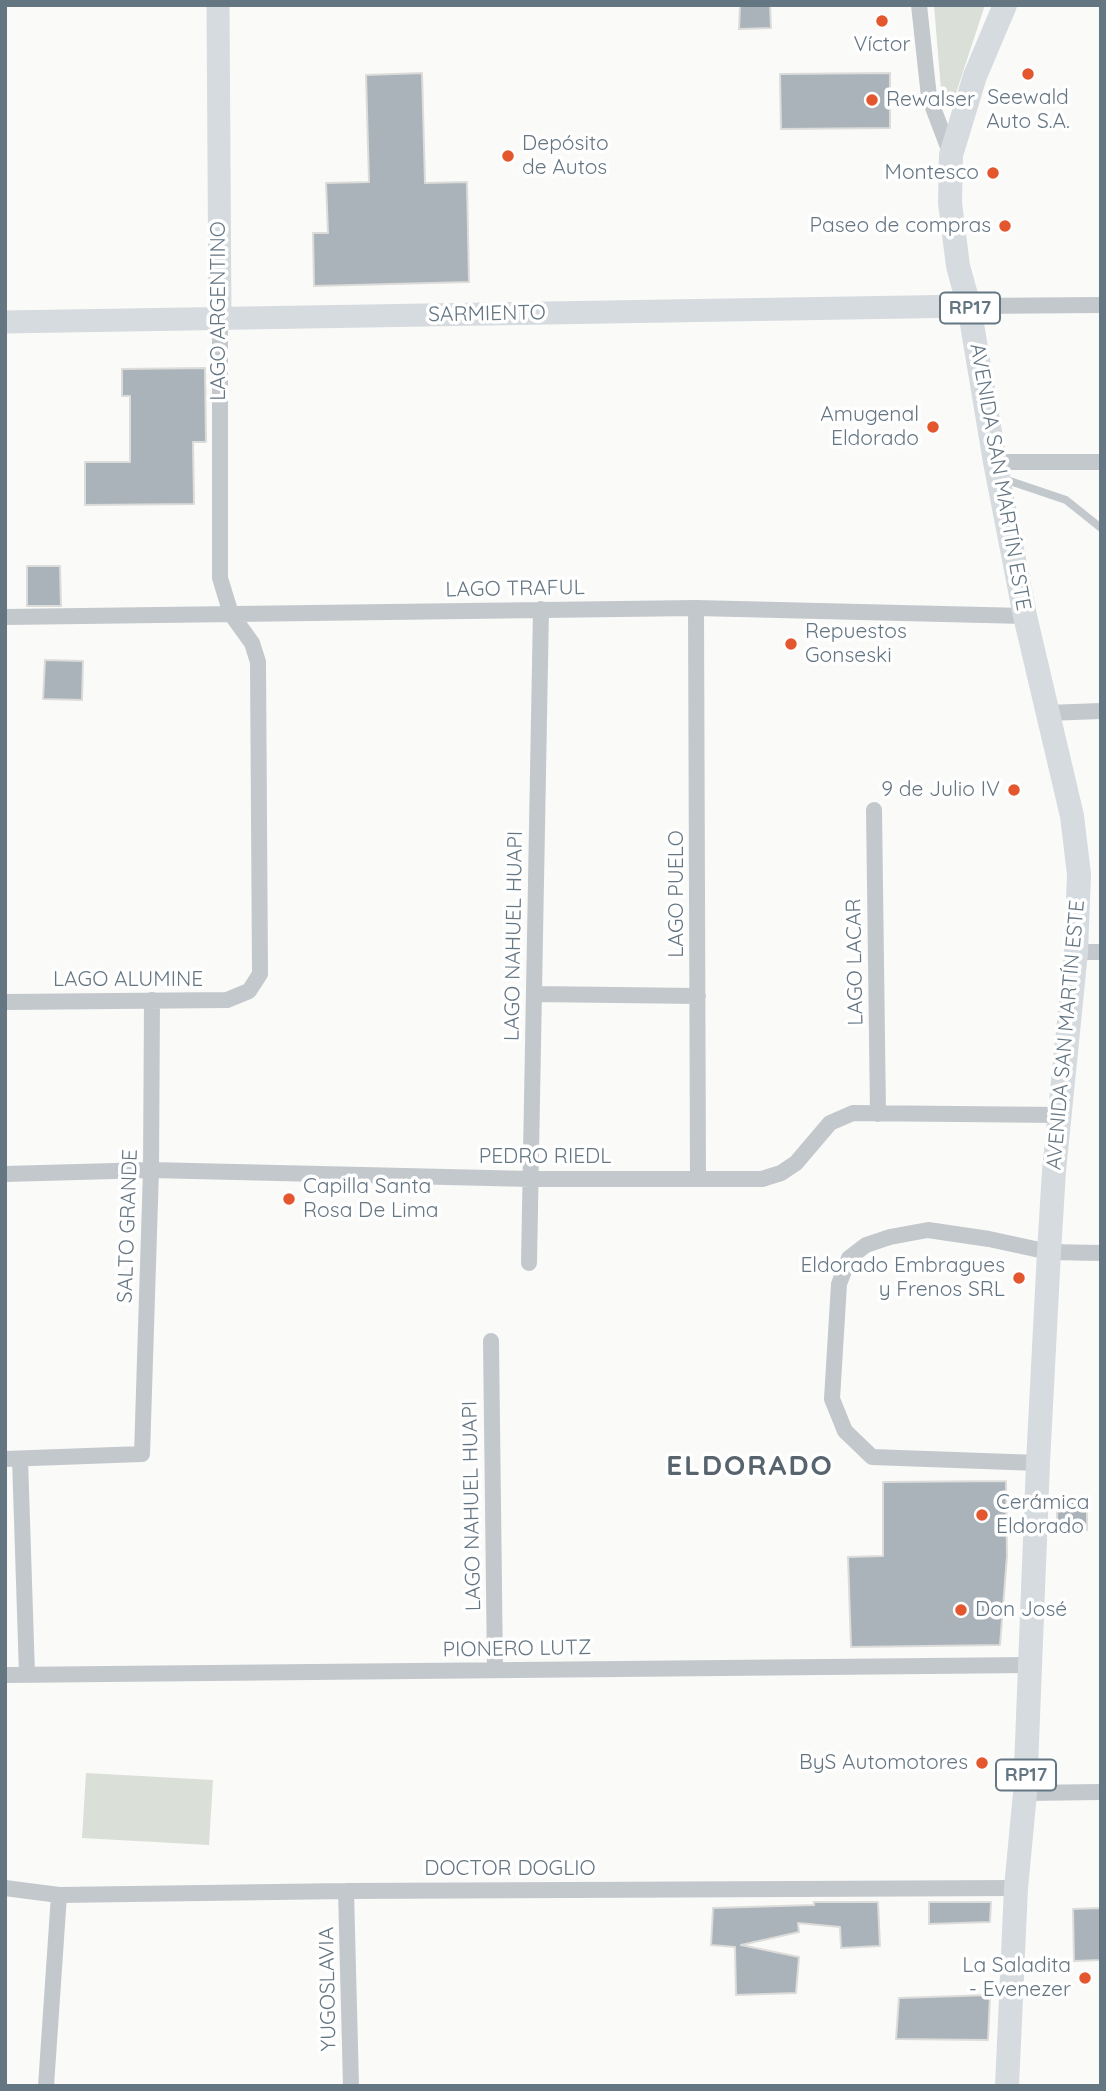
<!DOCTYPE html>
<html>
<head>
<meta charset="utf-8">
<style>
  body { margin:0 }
  #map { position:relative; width:1106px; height:2091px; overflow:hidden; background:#fafaf8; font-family:Quicksand,sans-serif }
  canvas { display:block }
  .frame { position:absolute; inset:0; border:7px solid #657683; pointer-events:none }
</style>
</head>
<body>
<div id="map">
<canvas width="1106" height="2091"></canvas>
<div class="frame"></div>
</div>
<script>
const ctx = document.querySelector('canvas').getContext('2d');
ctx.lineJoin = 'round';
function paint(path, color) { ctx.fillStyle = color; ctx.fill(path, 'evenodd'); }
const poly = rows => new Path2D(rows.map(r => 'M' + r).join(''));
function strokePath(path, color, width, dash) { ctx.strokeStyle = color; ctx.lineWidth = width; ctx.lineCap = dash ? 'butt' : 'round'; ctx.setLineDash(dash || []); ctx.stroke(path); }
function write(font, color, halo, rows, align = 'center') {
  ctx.font = font + ' Quicksand,sans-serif'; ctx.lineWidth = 7; ctx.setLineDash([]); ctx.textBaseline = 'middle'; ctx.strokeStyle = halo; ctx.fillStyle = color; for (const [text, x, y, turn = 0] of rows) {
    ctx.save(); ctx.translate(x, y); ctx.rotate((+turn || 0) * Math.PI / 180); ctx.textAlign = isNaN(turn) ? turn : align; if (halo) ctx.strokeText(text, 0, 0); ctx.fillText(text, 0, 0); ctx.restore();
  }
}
const green = poly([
  [934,5,985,5,954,99,942,102],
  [86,1773,213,1780,209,1845,82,1838]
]);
const building = poly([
  [740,5,770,5,771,28,739,29,740,5],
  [422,73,425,183,467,182,469,282,314,286,313,233,328,233,326,183,369,182,366,75,422,73],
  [890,73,890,128,781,129,780,74,890,73],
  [205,368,206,442,193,442,194,504,85,505,85,462,130,462,130,396,122,396,122,369,205,368],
  [27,566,60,566,61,606,27,606,27,566],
  [45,660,83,661,82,700,43,699,45,660],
  [1006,1481,1007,1556,1000,1645,851,1647,848,1557,883,1556,883,1482,1006,1481],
  [1057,1497,1087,1497,1087,1530,1057,1530,1057,1497],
  [814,1902,878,1902,880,1946,841,1948,840,1927,798,1923,799,1932,741,1945,799,1957,796,1993,736,1995,735,1947,711,1945,713,1908,814,1905,814,1902],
  [929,1902,991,1902,990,1922,929,1924,929,1902],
  [1101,1908,1101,1960,1074,1961,1073,1909,1101,1908],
  [990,1995,988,2040,896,2039,899,1998,990,1995]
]);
const lane = poly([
  [1001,478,1066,500,1101,528]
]);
const street = poly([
  [919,5,929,97,951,155],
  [969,306,1101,305],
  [995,462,1101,462],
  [696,608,698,1179],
  [5,617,696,608,1025,616],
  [1047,713,1101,711],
  [874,810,878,1114],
  [1076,952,1101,952],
  [534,994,698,996],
  [5,1002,227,1000,249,991,260,974,258,662,252,643,231,614,220,578,220,318],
  [5,1174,151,1170,531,1179,762,1179,781,1173,796,1163,830,1123,853,1113,1060,1115],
  [529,1263,541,609],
  [491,1341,495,1670],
  [5,1459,142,1454,151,1170,152,1000],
  [20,1459,27,1674],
  [1038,1463,872,1457,845,1431,832,1399,839,1284,849,1258,866,1245,890,1237,928,1230,989,1239,1049,1252,1101,1253],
  [5,1675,1029,1665],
  [1025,1793,1101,1792],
  [5,1888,59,1895,346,1891,1016,1888],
  [346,1891,351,2086],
  [46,2086,59,1895]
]);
const secondary = poly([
  [218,5,220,318],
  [5,322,969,306]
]);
const primary = poly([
  [1005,5,975,76,951,155,950,203,958,266,969,306,995,462,1025,616,1072,816,1079,874,1076,952,1054,1171,1049,1252,1038,1463,1025,1793,1016,1888,1007,2086]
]);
const markers = [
  [882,21,7,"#e4572e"],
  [1028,74,7,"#e4572e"],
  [872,100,7,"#e4572e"],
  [508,156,7,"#e4572e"],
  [993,173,7,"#e4572e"],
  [1005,226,7,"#e4572e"],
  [933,427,7,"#e4572e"],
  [791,644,7,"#e4572e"],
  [1014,790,7,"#e4572e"],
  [289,1199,7,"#e4572e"],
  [1019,1278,7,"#e4572e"],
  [982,1515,7,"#e4572e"],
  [961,1610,7,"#e4572e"],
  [982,1763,7,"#e4572e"],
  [1085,1978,7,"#e4572e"]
];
const shields = [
  [970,308,60],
  [1026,1775,60]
];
const shieldNames = [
  ["RP17",970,308],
  ["RP17",1026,1775]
];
const poiNames = [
  ["Víctor",882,45,"center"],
  ["Seewald",1028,98,"center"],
  ["Auto S.A.",1028,122,"center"],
  ["Rewalser",886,100,"left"],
  ["Depósito",522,144,"left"],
  ["de Autos",522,168,"left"],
  ["Montesco",979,173],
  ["Paseo de compras",991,226],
  ["Amugenal",919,415],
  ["Eldorado",919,439],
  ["Repuestos",805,632,"left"],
  ["Gonseski",805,656,"left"],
  ["9 de Julio IV",1000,790],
  ["Capilla Santa",303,1187,"left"],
  ["Rosa De Lima",303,1211,"left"],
  ["Eldorado Embragues",1005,1266],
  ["y Frenos SRL",1005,1290],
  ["Cerámica",996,1503,"left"],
  ["Eldorado",996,1527,"left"],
  ["Don José",975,1610,"left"],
  ["ByS Automotores",968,1763],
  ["La Saladita",1071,1966],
  ["- Evenezer",1071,1990]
];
const streetNames = [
  ["LAGO ARGENTINO",219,311,-90],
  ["SARMIENTO",487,314,-1],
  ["AVENIDA SAN MARTÍN ESTE",1000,477,80],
  ["LAGO TRAFUL",515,589,-1],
  ["LAGO PUELO",677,894,-90],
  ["LAGO NAHUEL HUAPI",514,936,-89],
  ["LAGO LACAR",855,962,-91],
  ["LAGO ALUMINE",128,980],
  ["AVENIDA SAN MARTÍN ESTE",1066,1035,-85],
  ["PEDRO RIEDL",545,1157],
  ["SALTO GRANDE",128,1226,-88],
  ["LAGO NAHUEL HUAPI",472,1506,-91],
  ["PIONERO LUTZ",517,1649,-1],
  ["DOCTOR DOGLIO",510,1869],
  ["YUGOSLAVIA",328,1989,-91]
];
const districtNames = [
  ["ELDORADO",750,1467]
];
paint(green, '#dadfd7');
paint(building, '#aab3b9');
strokePath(building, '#dcdcda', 2);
strokePath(lane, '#c3c8cc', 8);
strokePath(street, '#c3c8cc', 16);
strokePath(secondary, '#d6dbdf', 23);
strokePath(primary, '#d6dbdf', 24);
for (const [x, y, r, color] of markers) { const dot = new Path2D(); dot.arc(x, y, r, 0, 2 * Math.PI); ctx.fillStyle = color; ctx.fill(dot); strokePath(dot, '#fff', 2.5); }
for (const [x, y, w] of shields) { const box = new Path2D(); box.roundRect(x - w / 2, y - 15.5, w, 31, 5); ctx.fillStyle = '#fff'; ctx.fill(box); strokePath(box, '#657683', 2); }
write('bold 19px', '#657683', null, shieldNames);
write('21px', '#657683', '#fff', poiNames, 'right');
write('21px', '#657683', '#fff', streetNames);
ctx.letterSpacing = '2px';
write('bold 28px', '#57646e', '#fff', districtNames);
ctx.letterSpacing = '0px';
</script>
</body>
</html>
